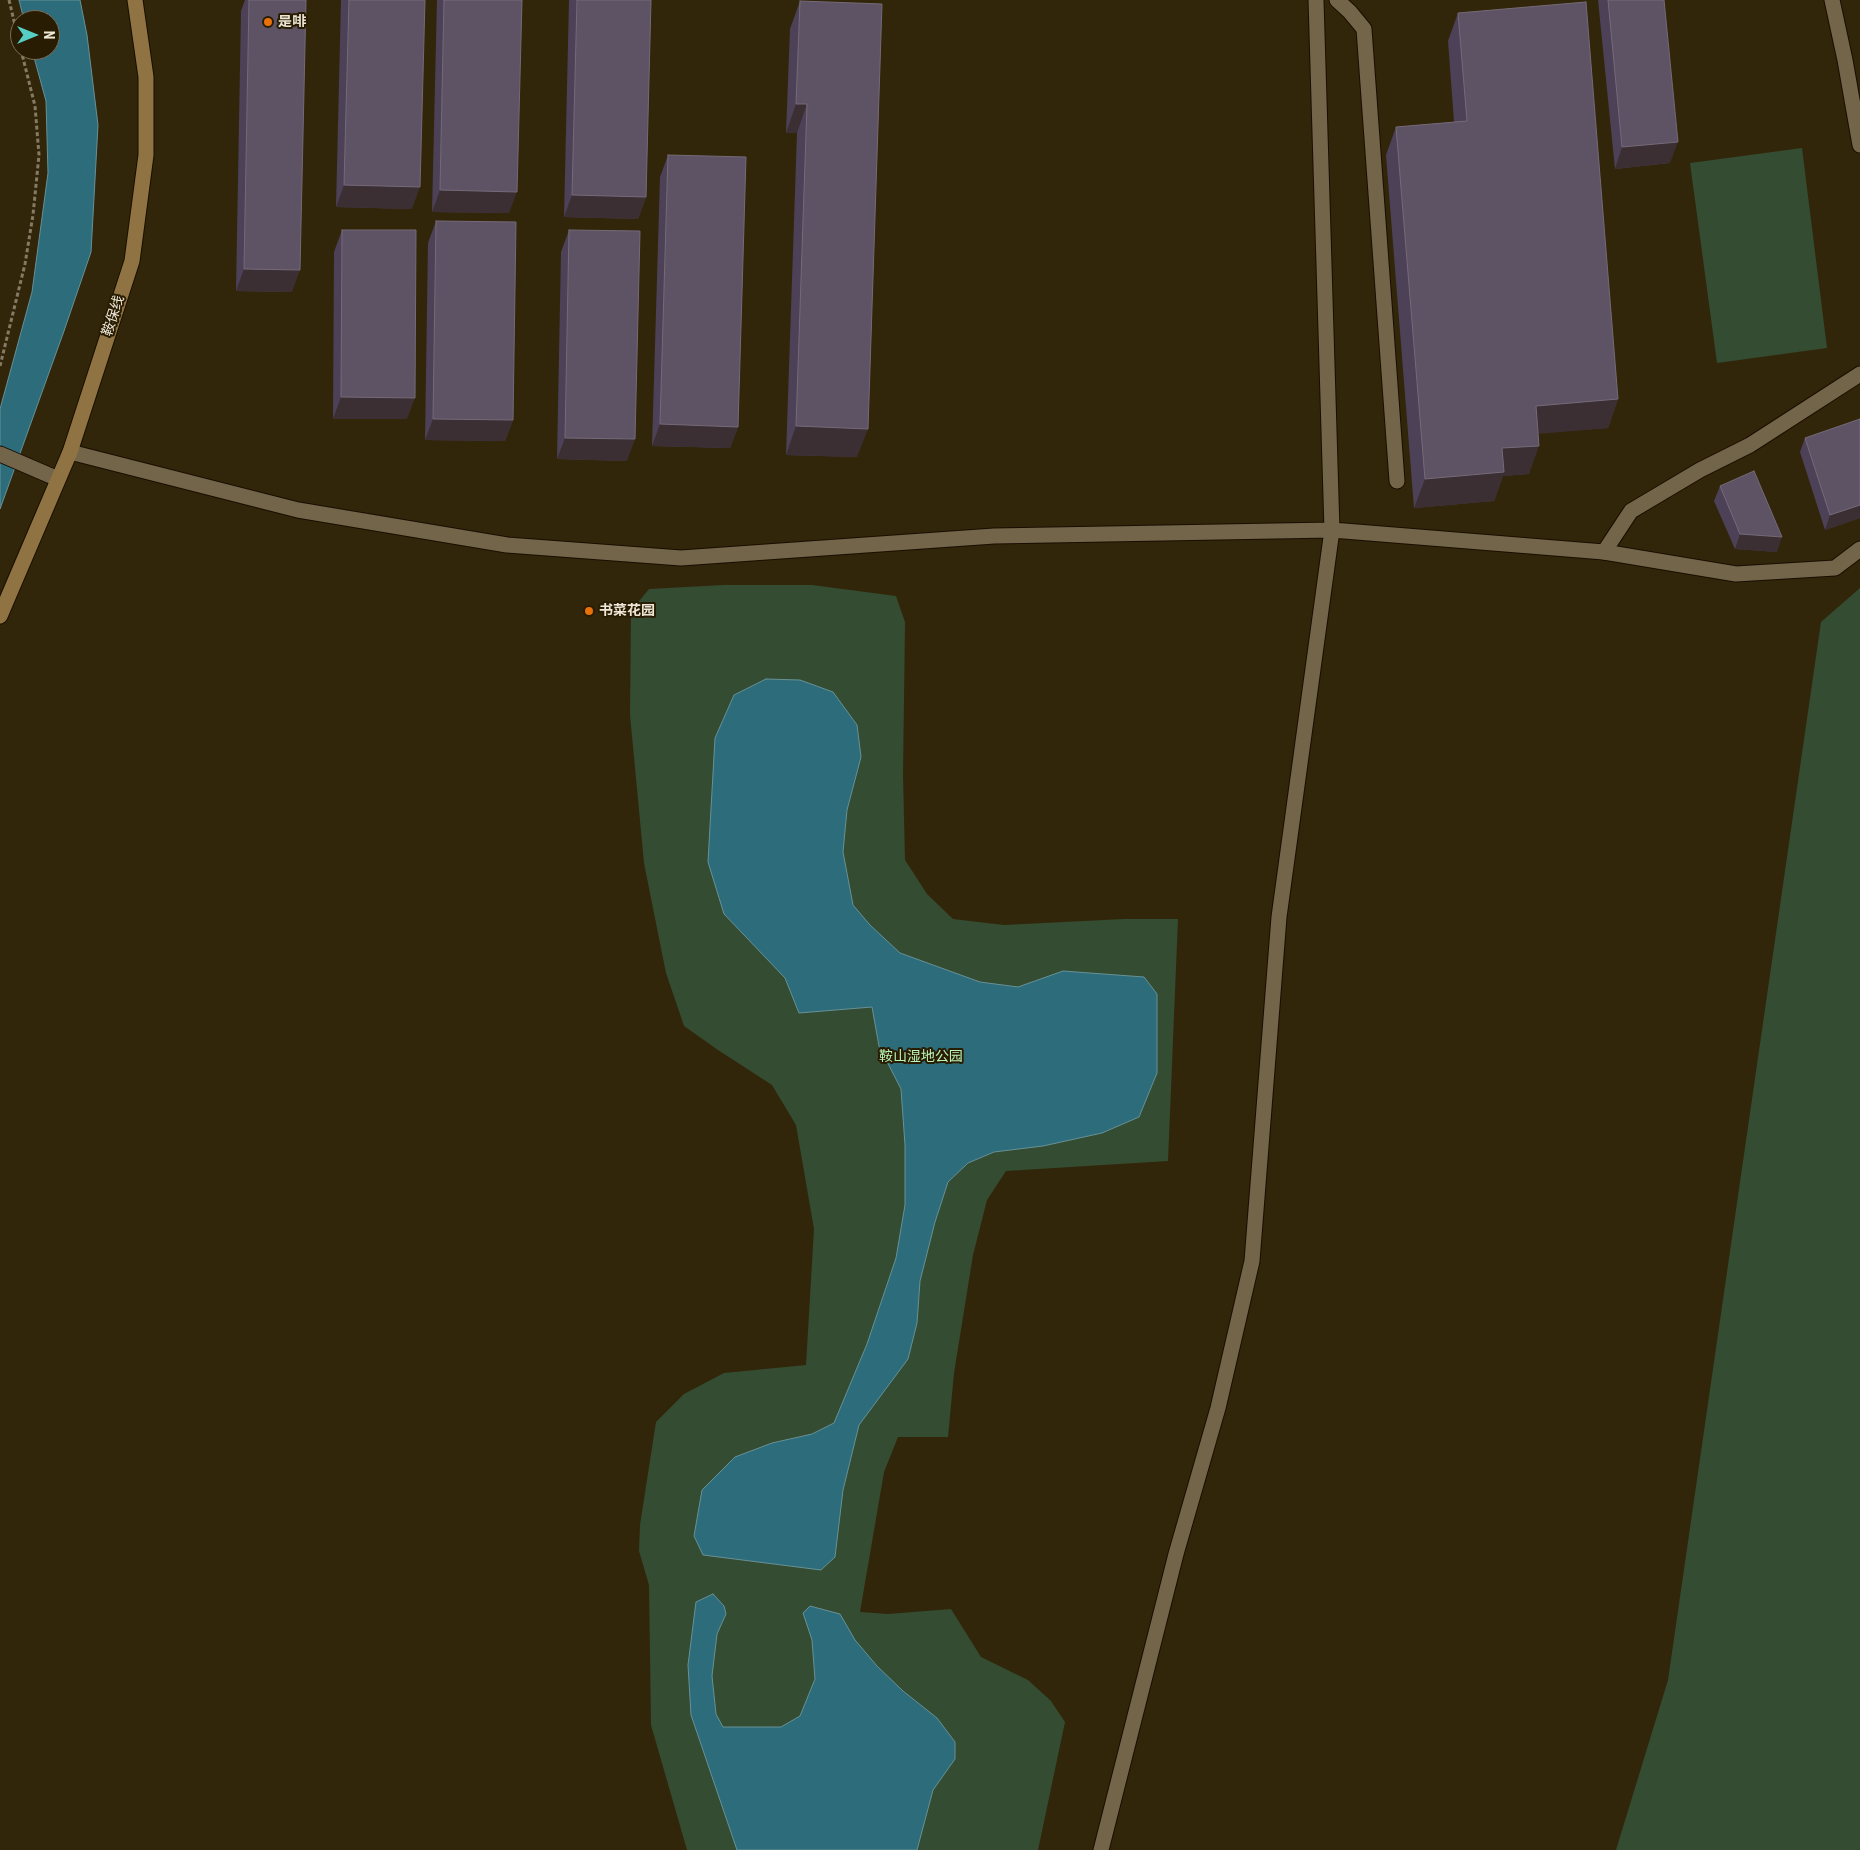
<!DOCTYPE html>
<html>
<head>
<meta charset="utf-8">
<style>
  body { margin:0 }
  #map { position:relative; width:1860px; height:1850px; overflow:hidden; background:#32260a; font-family:"Roboto Condensed",sans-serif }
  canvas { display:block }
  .north { position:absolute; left:10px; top:10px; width:50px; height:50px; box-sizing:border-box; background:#281c02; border:1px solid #776d57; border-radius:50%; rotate:90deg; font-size:14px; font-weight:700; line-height:20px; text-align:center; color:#eee6d6 }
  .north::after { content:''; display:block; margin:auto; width:18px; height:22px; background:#56cec3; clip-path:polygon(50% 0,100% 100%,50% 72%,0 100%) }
</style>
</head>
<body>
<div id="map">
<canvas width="1860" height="1850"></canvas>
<div class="north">N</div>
</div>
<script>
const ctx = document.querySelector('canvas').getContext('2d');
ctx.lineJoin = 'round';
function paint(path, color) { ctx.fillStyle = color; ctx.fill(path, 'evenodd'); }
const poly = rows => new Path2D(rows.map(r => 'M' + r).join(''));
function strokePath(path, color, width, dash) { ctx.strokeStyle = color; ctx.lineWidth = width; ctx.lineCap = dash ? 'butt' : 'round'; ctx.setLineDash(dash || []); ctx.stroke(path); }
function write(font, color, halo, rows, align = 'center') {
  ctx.font = font + ' "Roboto Condensed","Noto Sans SC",sans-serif'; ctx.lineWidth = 4; ctx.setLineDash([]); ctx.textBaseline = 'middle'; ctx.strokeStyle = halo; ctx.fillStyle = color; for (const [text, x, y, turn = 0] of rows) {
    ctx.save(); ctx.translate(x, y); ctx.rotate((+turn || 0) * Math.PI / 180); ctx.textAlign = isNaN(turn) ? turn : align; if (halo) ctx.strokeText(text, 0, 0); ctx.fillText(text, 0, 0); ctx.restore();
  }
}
const green = poly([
  [1802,148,1827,348,1717,363,1690,163],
  [724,585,812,585,896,596,905,622,903,775,905,860,927,894,953,919,1004,925,1124,919,1178,919,1168,1161,1006,1171,987,1200,973,1255,954,1373,948,1437,898,1437,884,1472,860,1612,888,1614,951,1609,981,1657,1028,1680,1051,1701,1065,1722,1038,1850,687,1850,651,1725,649,1585,639,1551,640,1525,656,1422,684,1394,724,1373,806,1365,814,1229,796,1125,772,1085,718,1050,684,1026,666,973,644,863,630,715,631,611,649,589],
  [1860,588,1860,1850,1616,1850,1668,1680,1821,622]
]);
const water = poly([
  [19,0,80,0,87,35,98,125,91,252,64,331,0,509,0,409,32,292,48,173,46,101,32,50,50,50,50,20,24,20,19,0],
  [766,679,800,680,833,692,857,725,861,757,847,810,843,852,853,905,870,925,900,953,980,982,1018,987,1063,971,1144,977,1157,994,1157,1073,1139,1117,1102,1133,1043,1146,994,1152,968,1163,948,1182,935,1222,920,1281,917,1323,908,1359,859,1425,843,1490,835,1557,821,1570,703,1555,694,1536,702,1490,735,1457,772,1443,812,1434,834,1423,867,1344,896,1258,905,1205,905,1145,901,1089,879,1046,872,1007,799,1013,785,978,724,914,708,862,715,738,734,695,766,679],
  [713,1594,724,1606,726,1614,717,1634,712,1676,716,1714,723,1727,781,1727,800,1716,815,1679,812,1640,803,1613,810,1606,840,1614,855,1640,877,1666,903,1691,937,1718,955,1742,955,1759,933,1790,917,1850,737,1850,691,1715,688,1665,696,1602,713,1594]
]);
const path = poly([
  [9,0,20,46],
  [0,366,25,264,33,215,39,155,35,106,21,50]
]);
const lane = poly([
  [1337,0,1350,12,1364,29,1397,481],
  [1832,0,1845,60,1860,145],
  [1604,552,1631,511,1700,470,1750,445,1860,374]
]);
const street = poly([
  [70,452,298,510,507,545,681,558,994,536,1332,530,1604,552,1736,574,1835,568,1860,549],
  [0,454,58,479],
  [1101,1850,1176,1554,1218,1408,1252,1261,1279,917,1332,530,1316,0]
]);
const secondary = poly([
  [0,616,70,452,132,261,146,155,146,77,135,0]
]);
const wall = poly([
  [245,0,249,0,292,292,236,291,241,11],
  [341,0,425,0,412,209,336,207],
  [437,0,522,0,509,213,432,212],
  [569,0,651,0,646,197,638,219,564,217],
  [1598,0,1664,0,1670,163,1615,169],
  [800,1,857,457,786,455,797,133,786,133,790,29],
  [1458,13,1618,399,1608,428,1538,433,1529,474,1503,476,1494,501,1414,508,1386,155,1396,127,1454,122,1448,41],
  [668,155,738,427,730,448,652,446,660,177],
  [436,221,513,420,505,441,425,440,428,243],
  [342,230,407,419,333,419,334,252],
  [569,230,627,461,557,459,561,252],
  [1860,419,1860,518,1825,530,1800,452,1805,438],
  [1720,486,1777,552,1735,549,1714,501]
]);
const shadedWall = poly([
  [796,104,807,104,797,133,786,133],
  [1678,142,1670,163,1615,169,1622,147],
  [344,185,420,187,412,209,336,207],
  [440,190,517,192,509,213,432,212],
  [572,195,646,197,638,219,564,217],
  [244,269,300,270,292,292,236,291],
  [341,397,415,398,407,419,333,419],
  [1618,399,1608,428,1525,435,1536,406],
  [433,419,513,420,505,441,425,440],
  [660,424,738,427,730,448,652,446],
  [796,426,868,429,857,457,786,455],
  [565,438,635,439,627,461,557,459],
  [1539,446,1529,474,1503,476,1494,501,1414,508,1425,479,1502,448],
  [1860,505,1860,518,1825,530,1830,515],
  [1740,534,1782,537,1777,552,1735,549]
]);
const building = poly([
  [249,0,306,0,300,270,244,269,249,0],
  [349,0,425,0,420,187,344,185,349,0],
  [444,0,522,0,517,192,440,190,444,0],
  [577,0,651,0,646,197,572,195,577,0],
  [1608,0,1664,0,1678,142,1622,147,1608,0],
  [800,1,882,4,868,429,796,426,807,104,796,104,800,1],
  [1586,2,1618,399,1536,406,1539,446,1502,448,1504,472,1425,479,1396,127,1467,121,1458,13,1586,2],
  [668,155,746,157,738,427,660,424,668,155],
  [436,221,516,222,513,420,433,419,436,221],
  [342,230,416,230,415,398,341,397,342,230],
  [569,230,640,231,635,439,565,438,569,230],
  [1860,419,1860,505,1830,515,1805,438,1860,419],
  [1754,471,1782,537,1740,534,1720,486,1754,471]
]);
const markers = [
  [268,22,5,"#e8710a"],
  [589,611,5,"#e8710a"]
];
const poiNames = [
  ["是啡",278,22],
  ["书菜花园",599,611]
];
const streetNames = [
  ["鞍保线",114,316,-72]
];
const parkNames = [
  ["鞍山湿地公园",921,1057]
];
paint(green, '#344c32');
paint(water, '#2d6c7b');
strokePath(water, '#679196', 1);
strokePath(lane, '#190e00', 17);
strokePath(street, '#190e00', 17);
strokePath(secondary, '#190e00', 17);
strokePath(path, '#857a64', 3, [4, 2.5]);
strokePath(lane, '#736549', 15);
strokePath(street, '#736549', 15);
strokePath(secondary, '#907342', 15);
paint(wall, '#4d4158');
paint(shadedWall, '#3b2f33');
paint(building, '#5e5365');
strokePath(building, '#756a77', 1);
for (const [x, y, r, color] of markers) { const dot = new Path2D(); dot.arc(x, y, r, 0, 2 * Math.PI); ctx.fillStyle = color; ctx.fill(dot); strokePath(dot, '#281c02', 2); }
write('bold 14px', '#eee6d6', '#281c02', poiNames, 'left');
write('14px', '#eee6d6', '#281c02', streetNames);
write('14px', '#bbf3b7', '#281c02', parkNames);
</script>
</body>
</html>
